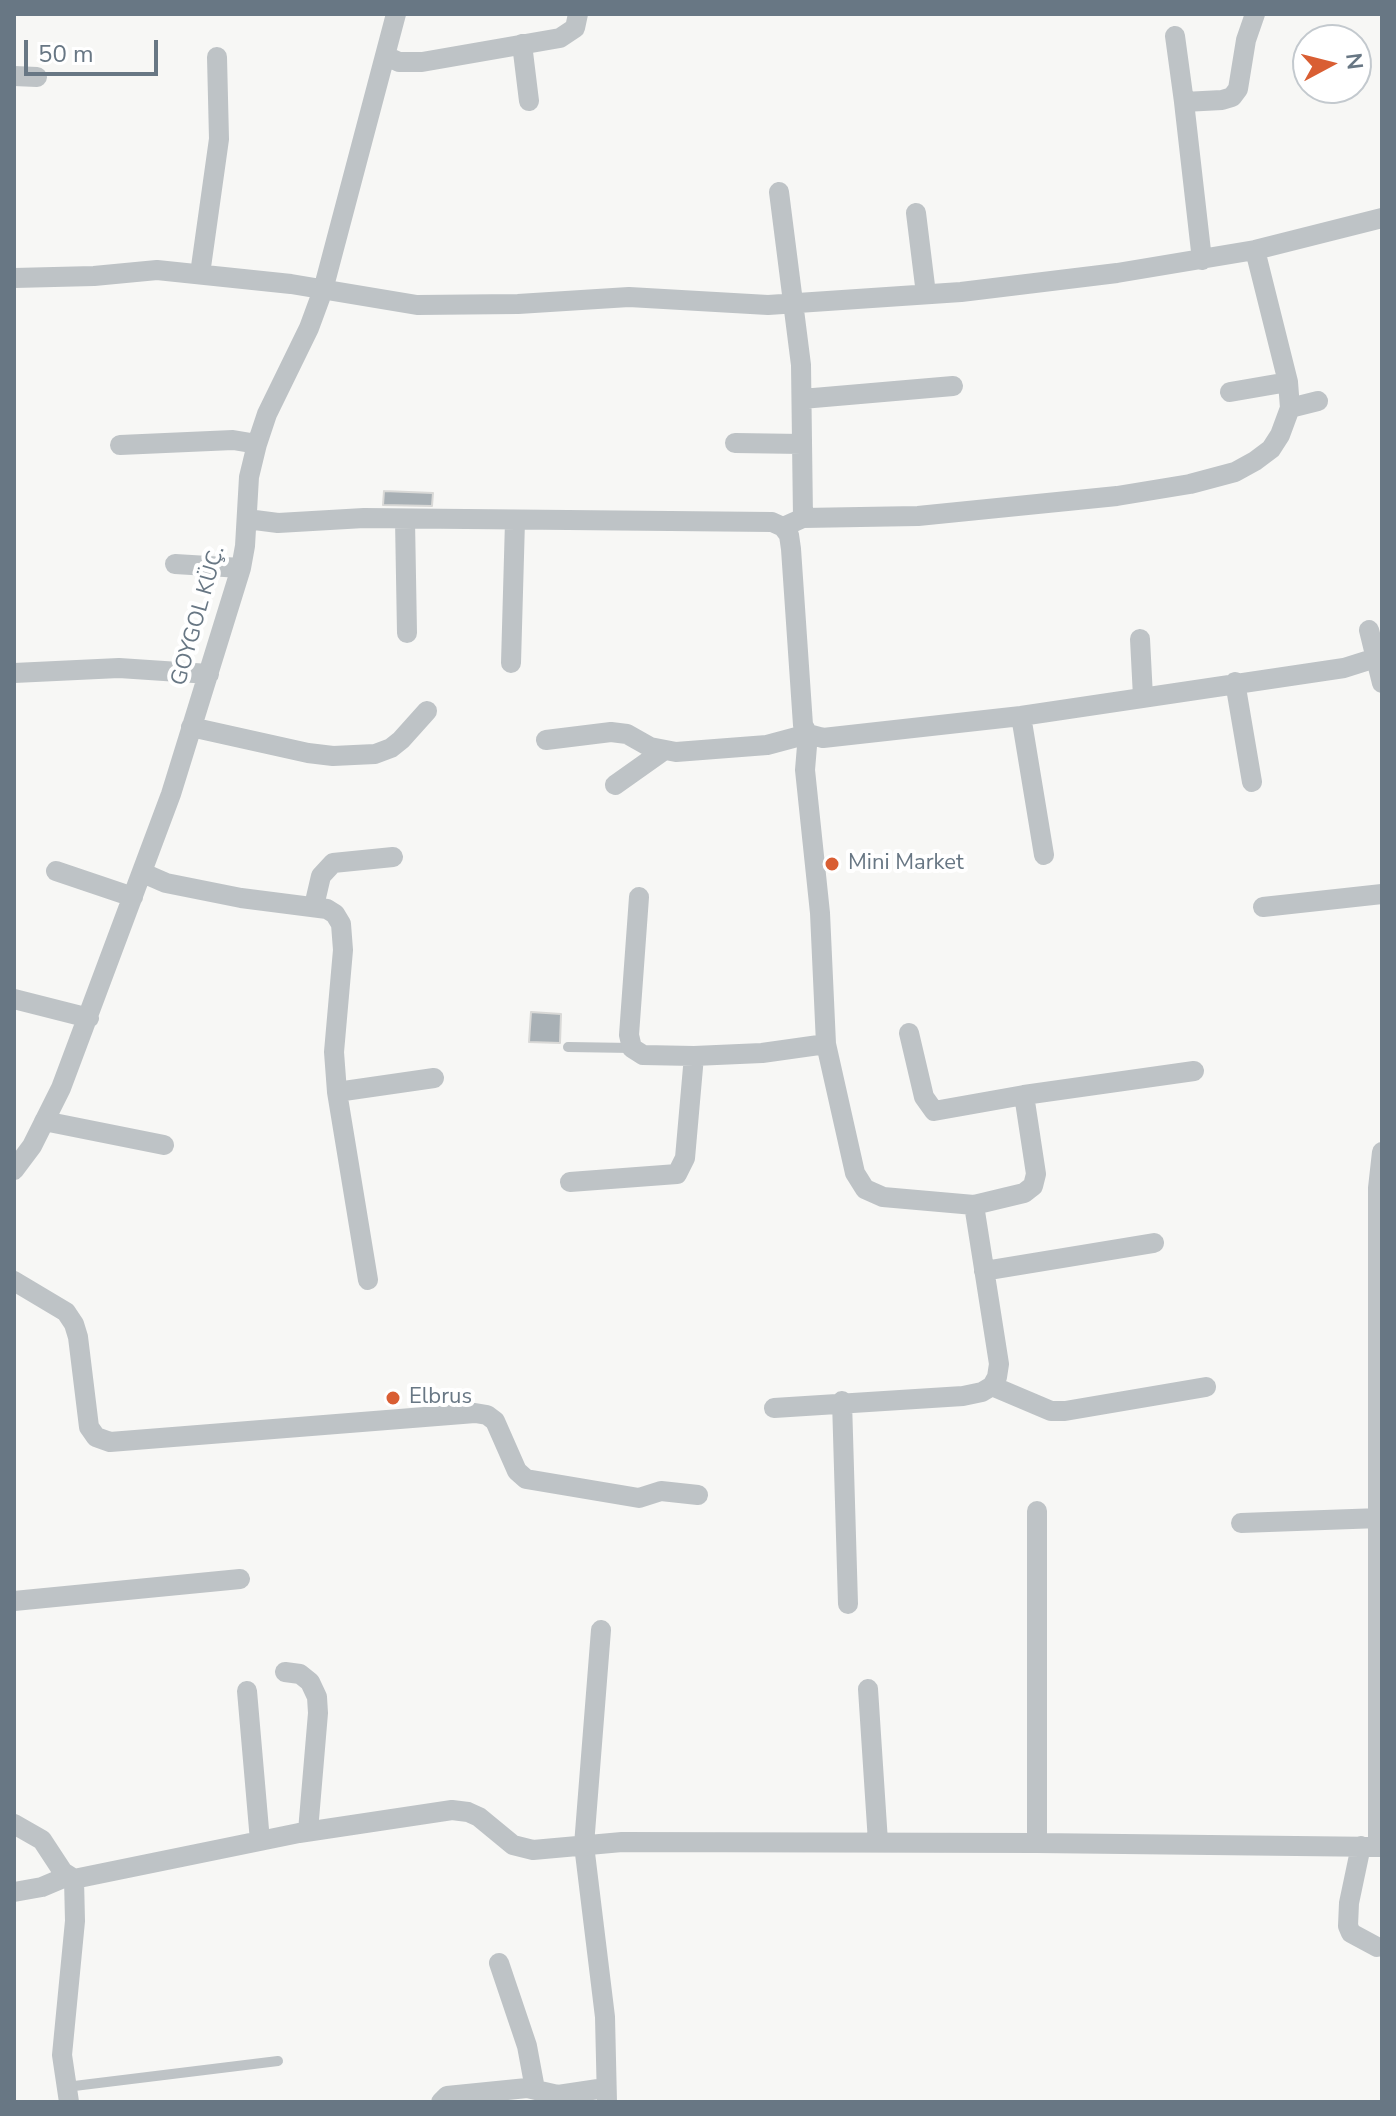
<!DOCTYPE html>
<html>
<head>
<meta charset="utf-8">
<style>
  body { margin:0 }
  #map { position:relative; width:1396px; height:2116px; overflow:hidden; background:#f7f7f5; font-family:"Nunito Sans",sans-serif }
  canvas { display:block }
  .frame { position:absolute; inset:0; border:16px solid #687784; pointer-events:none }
  .north { position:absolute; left:1292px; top:24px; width:80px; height:80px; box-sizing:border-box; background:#fff; border:2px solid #c3c9ce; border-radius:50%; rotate:83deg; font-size:22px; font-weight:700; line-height:32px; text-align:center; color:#687784 }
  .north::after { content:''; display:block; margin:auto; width:28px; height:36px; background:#d95e33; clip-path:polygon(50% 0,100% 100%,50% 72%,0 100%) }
  .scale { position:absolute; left:24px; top:40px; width:134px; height:36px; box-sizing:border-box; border:4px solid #687784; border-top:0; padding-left:10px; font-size:24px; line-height:28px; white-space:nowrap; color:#687784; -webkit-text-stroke:6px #fff; paint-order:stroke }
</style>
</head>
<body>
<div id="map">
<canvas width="1396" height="2116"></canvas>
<div class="frame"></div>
<div class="north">N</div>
<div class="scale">50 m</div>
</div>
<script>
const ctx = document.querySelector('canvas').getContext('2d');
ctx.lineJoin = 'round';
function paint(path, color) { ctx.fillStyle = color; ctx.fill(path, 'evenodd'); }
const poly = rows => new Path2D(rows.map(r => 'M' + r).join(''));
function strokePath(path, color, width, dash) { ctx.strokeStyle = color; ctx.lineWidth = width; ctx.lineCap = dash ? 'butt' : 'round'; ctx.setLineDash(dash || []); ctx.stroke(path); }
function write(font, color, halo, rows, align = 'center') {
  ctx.font = font + ' "Nunito Sans",sans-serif'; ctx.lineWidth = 8; ctx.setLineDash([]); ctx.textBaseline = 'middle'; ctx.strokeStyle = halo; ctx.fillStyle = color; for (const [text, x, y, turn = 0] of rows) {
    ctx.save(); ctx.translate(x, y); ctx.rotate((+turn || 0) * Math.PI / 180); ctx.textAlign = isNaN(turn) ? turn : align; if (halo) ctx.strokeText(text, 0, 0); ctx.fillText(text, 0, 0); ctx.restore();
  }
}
const building = poly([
  [384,491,433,493,432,506,383,505,384,491],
  [531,1012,561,1014,560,1043,529,1042,531,1012]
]);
const lane = poly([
  [568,1047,632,1048],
  [66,2087,278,2061]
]);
const street = poly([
  [1175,36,1184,102],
  [522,44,529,101],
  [386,56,399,62,422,62,560,38,575,28,578,14],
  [14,76,37,77],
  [779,192,801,365,803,518],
  [916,213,926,294],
  [1202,260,1184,102,1222,100,1232,97,1238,89,1246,40,1255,14],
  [200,274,219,139,217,57],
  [14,278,94,276,157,270,291,284,417,305,518,304,629,297,768,305,961,292,1117,273,1255,250,1382,218],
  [1230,392,1288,382],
  [802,399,953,386],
  [1290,408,1318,401],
  [735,443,802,444],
  [120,445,233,440,257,444],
  [247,519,278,523,364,518,772,522,783,527,789,535,791,549,803,725,808,734,823,738,1021,716,1344,668,1382,656],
  [405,520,407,633],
  [783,527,803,518,918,516,1117,496,1190,484,1235,472,1255,461,1271,449,1280,435,1290,408,1288,382,1255,250],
  [175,564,241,568],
  [1369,630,1382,683],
  [1140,639,1143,697],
  [511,663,515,521],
  [14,673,119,668,209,674],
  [1235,682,1252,782],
  [1021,716,1044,855],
  [191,727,308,753,333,756,375,754,391,748,401,740,427,711],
  [546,740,611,732,627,734,650,747,676,752,767,745,808,734,805,770,820,913,826,1044,855,1173,865,1189,883,1197,974,1205,999,1364,997,1377,992,1386,982,1392,963,1396,774,1408],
  [615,785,663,751],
  [56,871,133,897],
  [143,873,166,883,241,898,327,909,335,914,341,924,343,950,334,1052,337,1092,368,1280],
  [639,897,629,1035,632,1048,643,1055,694,1056],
  [314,906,321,876,333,863,393,857],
  [1263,907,1382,894],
  [14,999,89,1018],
  [909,1033,924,1097,934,1111,1024,1095,1194,1071],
  [337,1092,434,1078],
  [44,1121,164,1145],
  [14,1170,32,1146,61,1088,171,794,241,568,245,546,249,477,257,444,267,414,309,328,323,290,396,14],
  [570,1182,677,1174,685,1158,694,1056,762,1053,826,1044],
  [974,1205,1024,1193,1033,1186,1036,1174,1024,1095],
  [984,1271,1154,1243],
  [14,1281,66,1312,74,1324,78,1337,89,1427,96,1437,110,1442,475,1413,487,1415,495,1421,517,1471,526,1479,639,1498,661,1491,698,1495],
  [992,1386,1051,1411,1065,1411,1206,1387],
  [842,1401,848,1604],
  [1037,1511,1037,1843],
  [1241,1523,1380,1518],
  [14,1601,240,1579],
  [601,1630,584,1845,605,2017,607,2102],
  [285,1672,300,1674,310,1682,317,1697,318,1713,308,1831],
  [868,1689,878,1842],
  [247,1691,260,1841],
  [14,1824,42,1840,63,1872,74,1879,299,1833,452,1810,468,1812,479,1817,513,1845,533,1850,622,1842,1037,1843,1382,1847],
  [1361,1846,1349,1903,1348,1926,1351,1933,1377,1947],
  [1378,1847,1378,1188,1382,1152],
  [14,1892,42,1887,68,1876],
  [499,1963,527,2046,535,2089],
  [69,2102,62,2055,75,1921,74,1879],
  [441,2102,447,2096,527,2088,558,2095,605,2088]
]);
const markers = [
  [832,864,8,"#d95e33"],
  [393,1398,8,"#d95e33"]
];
const streetNames = [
  ["GOYGOL KÜÇ.",199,616,-74]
];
const poiNames = [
  ["Mini Market",848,864],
  ["Elbrus",409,1398]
];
paint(building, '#a8b0b5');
strokePath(building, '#d9d9d7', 2);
strokePath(lane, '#bec3c6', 10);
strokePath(street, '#bec3c6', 20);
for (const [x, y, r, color] of markers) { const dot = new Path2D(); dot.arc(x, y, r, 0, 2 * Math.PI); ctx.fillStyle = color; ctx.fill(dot); strokePath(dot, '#fff', 3); }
write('22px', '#687784', '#fff', streetNames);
write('22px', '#687784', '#fff', poiNames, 'left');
</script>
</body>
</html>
